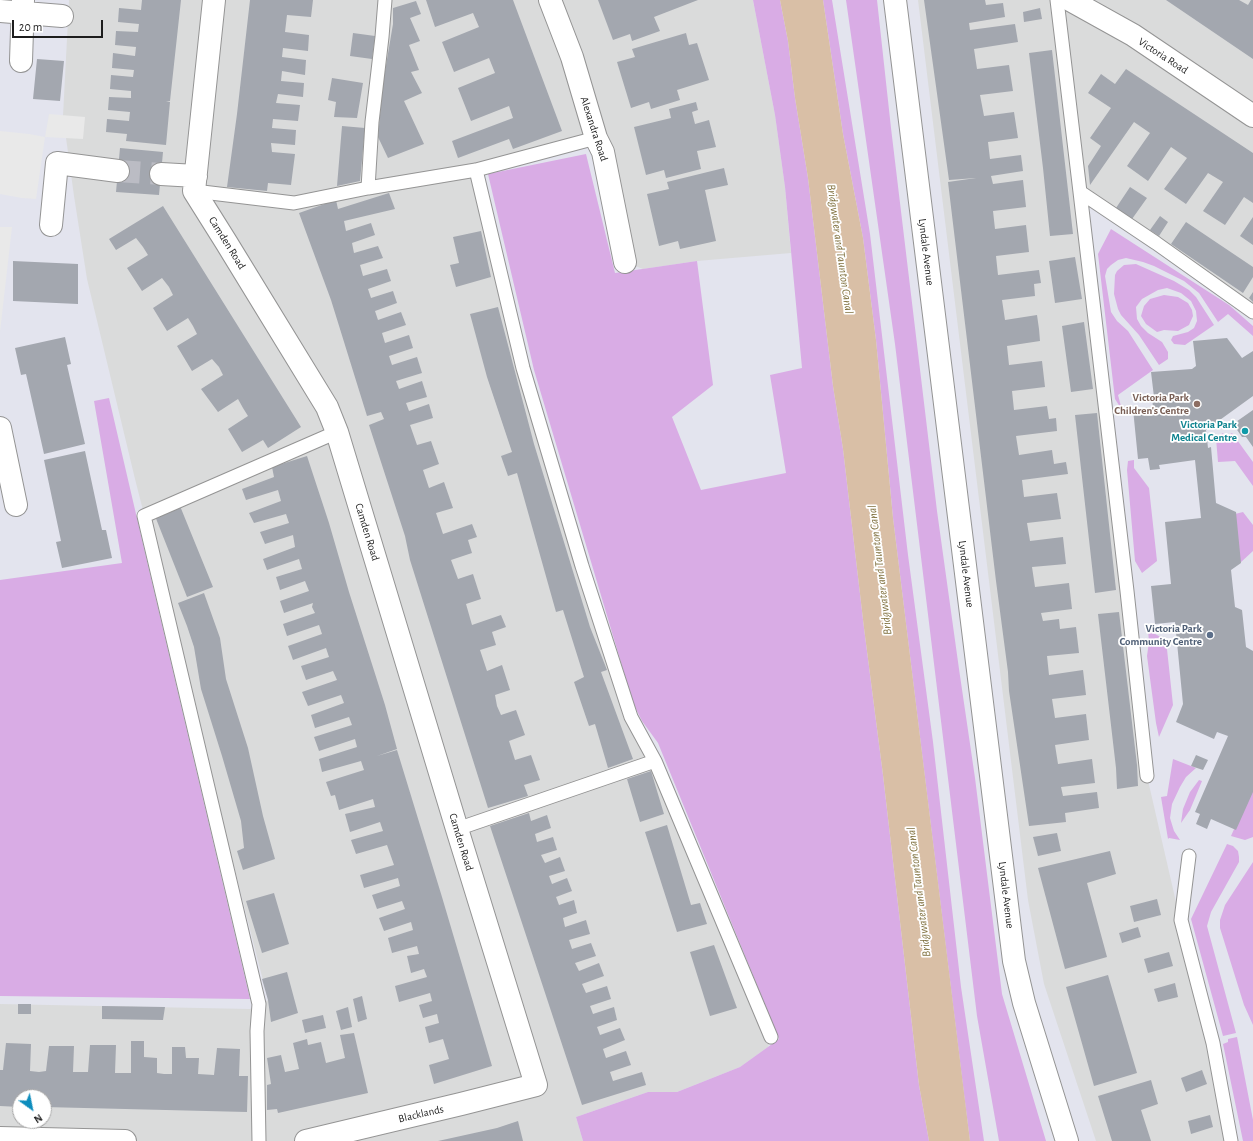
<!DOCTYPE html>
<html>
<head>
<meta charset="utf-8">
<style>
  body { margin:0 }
  #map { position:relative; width:1253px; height:1141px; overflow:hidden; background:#e3e4ee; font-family:"Alegreya Sans",sans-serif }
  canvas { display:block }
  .north { position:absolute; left:12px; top:1089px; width:40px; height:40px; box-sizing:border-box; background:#fff; border:1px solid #a5a5a5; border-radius:50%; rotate:147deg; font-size:11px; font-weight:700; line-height:16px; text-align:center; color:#1d1d1d }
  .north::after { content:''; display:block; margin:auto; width:14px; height:18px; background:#0d8dbd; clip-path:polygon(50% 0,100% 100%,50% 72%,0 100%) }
  .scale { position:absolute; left:12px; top:20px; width:91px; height:18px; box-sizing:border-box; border:2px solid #1d1d1d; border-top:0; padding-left:5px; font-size:12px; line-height:14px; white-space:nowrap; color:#1d1d1d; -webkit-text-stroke:3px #fff; paint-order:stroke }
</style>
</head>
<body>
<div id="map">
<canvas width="1253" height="1141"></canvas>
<div class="north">N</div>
<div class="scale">20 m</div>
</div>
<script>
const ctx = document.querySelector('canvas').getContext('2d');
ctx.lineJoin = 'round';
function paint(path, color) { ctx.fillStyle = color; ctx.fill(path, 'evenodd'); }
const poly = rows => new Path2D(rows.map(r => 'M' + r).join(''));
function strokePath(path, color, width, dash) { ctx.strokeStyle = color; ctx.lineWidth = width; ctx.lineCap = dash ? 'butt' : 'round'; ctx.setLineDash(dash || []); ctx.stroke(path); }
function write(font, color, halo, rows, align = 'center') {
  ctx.font = font + ' "Alegreya Sans",sans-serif'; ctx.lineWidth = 3.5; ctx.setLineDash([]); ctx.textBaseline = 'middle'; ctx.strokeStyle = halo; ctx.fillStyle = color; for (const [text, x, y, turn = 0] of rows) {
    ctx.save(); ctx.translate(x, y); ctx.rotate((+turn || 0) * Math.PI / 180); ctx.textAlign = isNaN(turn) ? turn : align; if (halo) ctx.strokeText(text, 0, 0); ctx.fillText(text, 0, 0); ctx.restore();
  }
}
const residential = poly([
  [69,0,753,0,775,115,785,187,791,253,697,261,643,269,625,262,596,139,476,170,523,368,631,717,771,1037,768,1047,740,1067,677,1092,648,1092,576,1117,583,1141,0,1141,0,1004,250,1009,268,1000,135,479,87,279,74,196,63,116],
  [20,1097,44,1097,44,1121,20,1121],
  [918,0,1253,0,1253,312,1080,193,1147,776,1231,1141,1096,1141,1044,984,1028,900]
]);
const grass = poly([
  [753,0,780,0,788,41,795,98,808,178,833,386,843,449,864,628,883,775,919,1085,929,1141,583,1141,576,1117,648,1092,677,1092,740,1067,779,1039,658,743,642,721,633,703,534,370,488,174,586,154,615,273,697,261,713,385,672,417,701,490,786,473,770,375,802,368,785,187,775,115],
  [823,0,832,0,870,234,908,555,933,742,961,987,984,1141,970,1141,965,1102,893,518,876,340,863,238,843,134],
  [846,0,877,0,891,128,937,511,959,669,975,778,1002,994,1046,1141,999,1141,977,1016,895,344],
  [1111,229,1229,305,1253,326,1253,336,1228,314,1218,322,1199,293,1184,281,1154,266,1143,262,1126,258,1118,260,1111,265,1107,269,1105,276,1111,312,1117,321,1128,331,1153,370,1118,395,1122,410,1115,399,1098,254],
  [1136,264,1174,281,1189,290,1196,297,1214,325,1185,345,1174,344,1171,340,1173,336,1188,332,1194,328,1197,321,1196,311,1191,301,1181,293,1167,288,1158,290,1142,299,1136,307,1137,319,1141,326,1148,333,1162,342,1168,352,1168,359,1159,365,1139,335,1121,315,1118,309,1114,294,1115,275,1117,271,1124,265],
  [1164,295,1178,297,1188,303,1192,310,1193,316,1189,325,1178,331,1164,330,1157,332,1146,324,1141,316,1144,306,1150,299],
  [109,398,146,557,250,999,0,996,0,580,122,563,94,401],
  [1223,433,1225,437,1232,433,1253,462,1253,486,1235,461,1218,462,1216,438],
  [1134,460,1134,468,1149,488,1157,561,1142,573,1135,561,1127,470,1128,461],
  [1243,512,1253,525,1253,551,1240,563,1235,514],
  [1148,630,1166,640,1173,705,1159,737,1156,723,1147,656,1149,642],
  [1173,759,1196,768,1186,777,1180,787,1172,804,1170,818,1174,831,1180,840,1169,838,1168,839,1161,797,1167,796],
  [1199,780,1202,781,1190,810,1181,823,1183,809,1190,792],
  [1253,786,1253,837,1245,840,1231,836],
  [1227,844,1233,846,1238,851,1239,857,1239,862,1211,912,1207,926,1236,1033,1223,1036,1191,919],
  [1253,862,1253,1025,1244,1005,1220,928,1220,920,1225,905],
  [1237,1037,1253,1120,1253,1141,1243,1141,1223,1044,1228,1042,1228,1039]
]);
const parking = poly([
  [49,114,85,117,83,139,45,137,36,199,22,198,0,194,0,131,29,134,45,137],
  [0,227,12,227,0,332]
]);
const water = poly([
  [780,0,823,0,843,134,863,238,876,340,893,518,970,1141,929,1141,919,1085,883,775,864,628,843,449,833,386,808,178,795,98,788,41]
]);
const building = poly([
  [142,0,181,0,170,101,166,101,170,102,166,145,126,141,127,134,106,132,107,119,129,121,130,112,108,110,109,97,131,98,131,91,110,89,111,75,133,77,134,70,112,68,113,53,135,56,136,47,115,45,116,31,138,32,139,24,118,22,119,8,141,10],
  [250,0,313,0,311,17,287,15,285,32,309,35,308,51,283,48,282,57,306,60,305,75,282,71,281,81,304,83,303,97,278,94,276,103,300,105,298,121,273,119,272,128,296,130,295,145,271,143,272,152,295,154,291,185,268,183,267,191,227,187,237,114],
  [426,0,513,0,562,131,513,149,509,139,458,158,452,141,513,118,509,106,471,121,458,88,495,73,489,58,454,72,442,42,479,27,473,13,435,27],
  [598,0,698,0,654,17,660,31,632,41,630,34,613,40],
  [924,0,985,0,986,5,1003,3,1005,17,969,23,970,30,1015,24,1018,42,974,49,977,69,1009,65,1013,91,980,95,984,116,1014,112,1018,138,988,142,990,159,1021,155,1023,171,991,176,993,184,1023,180,1026,207,993,211,995,229,1026,225,1029,252,996,256,998,275,1039,270,1041,283,1034,284,1035,296,1002,300,1005,320,1037,315,1039,329,1040,341,1007,346,1009,365,1042,361,1045,387,1012,391,1014,410,1047,406,1049,419,1056,418,1057,431,1016,436,1019,455,1052,450,1054,464,1066,462,1068,474,1022,480,1024,497,1057,493,1061,519,1027,523,1030,541,1063,537,1066,564,1032,567,1035,587,1069,583,1072,609,1041,613,1043,621,1059,619,1060,629,1076,627,1079,653,1047,656,1049,675,1083,670,1086,695,1052,699,1055,718,1086,714,1089,740,1055,745,1058,764,1092,759,1095,783,1061,787,1063,796,1097,792,1099,808,1065,813,1066,822,1029,826,1009,691,1008,672,996,581,948,182,976,178,949,180],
  [1166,0,1239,0,1248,5,1251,0,1253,0,1253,59],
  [416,1,421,14,410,18,420,41,409,45,419,70,411,72,422,93,404,101,424,144,388,158,378,137,383,83,393,24,393,8],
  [1040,8,1042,19,1024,22,1023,12],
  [353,33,375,36,372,59,350,56],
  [686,33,689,45,697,43,709,80,677,90,680,100,651,109,649,102,631,108,617,62,635,57,632,49],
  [1052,50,1073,234,1050,236,1043,168,1029,53],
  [37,59,64,61,60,101,33,99],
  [1126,69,1253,153,1253,203,1244,197,1225,225,1203,211,1223,182,1208,173,1186,204,1164,189,1187,158,1171,147,1148,181,1127,166,1150,133,1134,122,1090,185,1088,166,1101,146,1090,138,1111,108,1088,93,1101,74,1115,84],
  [332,78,363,83,357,118,334,117,336,102,328,100],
  [696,102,698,110,692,112,695,124,709,120,716,147,697,151,701,169,666,178,664,170,646,175,634,127,671,118,669,109],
  [342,126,365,128,360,181,337,186],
  [120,148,163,152,159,195,116,192],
  [724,168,728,185,705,190,716,241,680,249,678,241,659,246,647,194,669,189,667,182],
  [1130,187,1147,198,1132,219,1116,208],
  [389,193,395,209,344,221,346,231,371,223,375,235,352,243,354,253,378,246,383,258,360,265,363,276,387,269,391,281,368,289,371,298,393,291,397,303,375,311,378,320,401,312,406,325,382,333,385,343,409,335,413,348,389,356,392,365,417,357,422,373,396,381,399,389,422,381,427,397,406,403,409,411,429,404,433,418,410,425,417,445,431,441,439,464,423,470,429,488,444,482,453,508,436,513,443,534,472,524,477,537,468,540,472,553,451,560,458,579,473,574,481,599,466,604,472,625,501,615,506,627,492,632,496,645,480,650,487,671,502,665,510,690,495,695,497,706,501,715,516,710,525,735,509,741,515,760,531,755,540,780,524,785,528,796,488,808,410,560,405,536,369,425,384,419,381,412,367,416,331,300,299,213,336,200,338,209],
  [163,206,301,427,268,448,263,440,242,452,228,429,248,416,243,408,238,399,218,412,201,389,223,375,219,367,212,359,192,371,177,346,197,334,193,326,188,318,167,331,153,308,173,295,169,287,162,278,142,291,127,268,148,255,143,247,136,238,116,250,109,239],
  [1160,216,1168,222,1159,236,1150,230],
  [1253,217,1253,245,1240,236],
  [1186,222,1253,267,1253,277,1243,293,1171,244],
  [481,231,491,277,456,287,450,265,459,263,453,237],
  [1075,257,1082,299,1055,303,1049,261],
  [13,261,78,264,78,304,13,301],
  [1253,292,1253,302,1249,298],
  [498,307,534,444,590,627,607,670,601,672,633,759,608,768,595,724,589,726,574,682,584,677,563,610,556,612,517,473,508,476,501,456,512,452,487,377,470,314],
  [1084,322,1093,389,1071,392,1062,326],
  [65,337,71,364,67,365,85,444,44,454,26,374,21,375,15,348],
  [1227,338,1242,358,1253,351,1253,396,1206,430,1208,448,1211,447,1216,503,1236,512,1241,563,1231,570,1235,607,1242,610,1246,647,1253,651,1253,792,1236,830,1211,819,1207,829,1196,824,1200,814,1195,812,1228,736,1217,732,1214,739,1176,722,1183,704,1175,622,1155,624,1151,586,1171,584,1165,522,1201,518,1195,460,1159,465,1160,469,1150,470,1148,458,1138,459,1133,409,1153,407,1152,398,1154,397,1151,372,1192,369,1196,366,1193,341],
  [1253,410,1253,447,1246,437,1242,437,1233,424],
  [1097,413,1116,590,1095,593,1075,415],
  [85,451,102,530,106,530,112,558,62,568,56,542,61,541,44,460],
  [307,456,329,523,349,592,385,705,397,749,377,756,397,750,442,897,492,1066,434,1084,429,1065,449,1059,443,1039,429,1043,425,1027,439,1023,437,1014,423,1018,419,1005,432,1001,430,993,399,1002,395,986,427,977,424,969,411,973,407,956,419,954,417,946,392,953,388,938,413,930,411,922,384,931,379,918,405,909,402,901,377,909,372,895,400,886,398,878,364,888,360,875,394,865,387,845,356,854,351,840,383,831,380,822,350,832,345,814,375,807,373,799,339,810,335,795,331,796,326,782,364,770,361,761,322,772,319,759,357,747,355,739,319,751,314,737,352,725,349,717,315,728,311,715,344,703,341,695,308,706,302,692,337,680,333,671,306,680,301,666,329,657,326,648,293,660,288,646,322,634,319,625,287,636,283,624,315,613,312,607,313,603,284,613,280,601,309,591,305,581,280,590,276,577,302,569,299,559,267,570,263,559,295,547,293,535,265,544,260,532,289,523,286,514,254,523,249,513,281,501,278,490,246,500,242,489,274,477,272,467],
  [180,506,213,587,187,597,155,516],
  [204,593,220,638,226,679,248,748,263,816,275,859,243,870,237,851,244,848,241,821,222,756,201,689,194,647,187,626,178,603],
  [1119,612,1137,765,1138,786,1117,789,1116,768,1098,614],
  [1196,755,1208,760,1203,770,1191,766],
  [651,771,664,814,640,822,627,779],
  [529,813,531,821,547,815,551,828,535,834,537,842,553,837,557,850,541,855,545,863,560,857,565,871,549,876,552,884,567,878,572,891,556,897,559,905,574,900,577,913,563,918,565,927,586,920,590,934,569,940,572,949,591,943,596,956,575,963,579,971,599,963,604,976,582,984,586,993,607,986,611,999,590,1006,593,1014,614,1007,617,1020,597,1027,600,1035,620,1028,625,1040,603,1049,606,1058,626,1051,631,1065,610,1072,613,1081,642,1072,646,1085,582,1105,490,826],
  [667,825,691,905,700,903,707,924,677,932,645,832],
  [1057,833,1061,851,1038,856,1033,837],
  [1110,851,1116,874,1087,883,1107,957,1065,969,1038,868],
  [274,893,289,944,262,953,246,901],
  [1157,899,1161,915,1134,922,1130,906],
  [1138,927,1141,937,1122,943,1119,933],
  [714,945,737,1008,710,1016,690,952],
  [1169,952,1173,966,1148,973,1144,959],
  [287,972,298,1013,271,1022,268,1000,262,979],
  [1108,975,1137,1073,1094,1086,1066,987],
  [1175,983,1178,997,1158,1002,1154,989],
  [362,996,367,1019,358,1022,353,999],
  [18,1004,31,1004,31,1014,18,1014],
  [102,1006,165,1007,163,1020,102,1019],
  [348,1007,352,1027,341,1030,336,1011],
  [323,1015,326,1028,305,1033,302,1020],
  [354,1033,368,1093,278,1113,277,1109,267,1110,267,1085,271,1084,267,1058,281,1055,285,1072,299,1069,293,1043,307,1039,308,1045,321,1042,326,1063,345,1058,340,1035],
  [131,1041,144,1041,144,1057,157,1058,157,1073,164,1074,172,1074,172,1047,185,1047,186,1058,199,1058,198,1074,214,1075,217,1048,240,1049,239,1076,248,1076,247,1112,44,1107,44,1097,20,1097,20,1107,0,1106,0,1070,3,1070,6,1043,31,1044,30,1071,39,1072,46,1071,49,1046,74,1046,73,1072,88,1072,90,1045,116,1045,115,1073,131,1073],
  [1202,1070,1207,1084,1186,1092,1181,1078],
  [1151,1080,1158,1104,1141,1110,1151,1141,1112,1141,1098,1096],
  [1210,1115,1213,1127,1191,1134,1188,1121],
  [518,1121,523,1141,438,1141,497,1128]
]);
const streetTunnel = poly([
  [118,171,161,174]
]);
const lane = poly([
  [1057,0,1080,192,1156,243,1253,312],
  [476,170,523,368,582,566,631,717,655,761],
  [368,188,372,122,382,37,385,0],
  [194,191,294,203,368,188,476,170,596,138],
  [1080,192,1127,591,1147,776],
  [457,829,655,761,771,1037],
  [1189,856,1181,920,1213,1043,1231,1141],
  [259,1141,257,1031,259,1004,144,516,337,432]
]);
const street = poly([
  [214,0,194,191,226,242,327,407,337,432,457,829,536,1085,461,1104,306,1141],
  [550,0,572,57,596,138,603,152,625,262],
  [895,0,1014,961,1024,1003,1067,1141],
  [1070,0,1133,35,1253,116],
  [0,11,62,16],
  [21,61,23,0],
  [161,174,196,176],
  [51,225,57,163,118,171],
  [0,428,16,505],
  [0,1138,125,1141]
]);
const markers = [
  [1197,404,4,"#8d6e63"],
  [1245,431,4,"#0f9aa8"],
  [1210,635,4,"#5c6f8a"]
];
const streetNames = [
  ["Victoria Road",1163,56,33],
  ["Alexandra Road",594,129,72],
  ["Camden Road",227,243,58],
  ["Lyndale Avenue",926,252,83],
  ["Camden Road",367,532,73],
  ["Lyndale Avenue",966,574,83],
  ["Camden Road",461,842,73],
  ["Lyndale Avenue",1006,895,83],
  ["Blacklands",421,1114,-13]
];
const educationNames = [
  ["Victoria Park",1189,398],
  ["Children's Centre",1189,411]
];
const cultureNames = [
  ["Victoria Park",1237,425],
  ["Medical Centre",1237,438]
];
const serviceNames = [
  ["Victoria Park",1202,629],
  ["Community Centre",1202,642]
];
const waterNames = [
  ["Bridgwater and Taunton Canal",840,249,82],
  ["Bridgwater and Taunton Canal",880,570,-97],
  ["Bridgwater and Taunton Canal",919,892,-97]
];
paint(residential, '#dadbdb');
paint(grass, '#d9ace5');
paint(parking, '#e9e9e9');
paint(water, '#d9bfa6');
paint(building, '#a3a7af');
strokePath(streetTunnel, '#bbbcc4', 22, [22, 11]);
strokePath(lane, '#949494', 15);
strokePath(street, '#949494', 24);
strokePath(lane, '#fff', 13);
strokePath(street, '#fff', 22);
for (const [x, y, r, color] of markers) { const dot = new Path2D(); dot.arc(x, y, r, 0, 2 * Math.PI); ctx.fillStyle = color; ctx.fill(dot); strokePath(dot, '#fff', 1.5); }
write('11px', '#1d1d1d', '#fff', streetNames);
write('bold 11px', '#785e54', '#fff', educationNames, 'right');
write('bold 11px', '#0d838f', '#fff', cultureNames, 'right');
write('bold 11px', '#4e5e75', '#fff', serviceNames, 'right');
write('italic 12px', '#817240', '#fff', waterNames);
</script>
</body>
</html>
